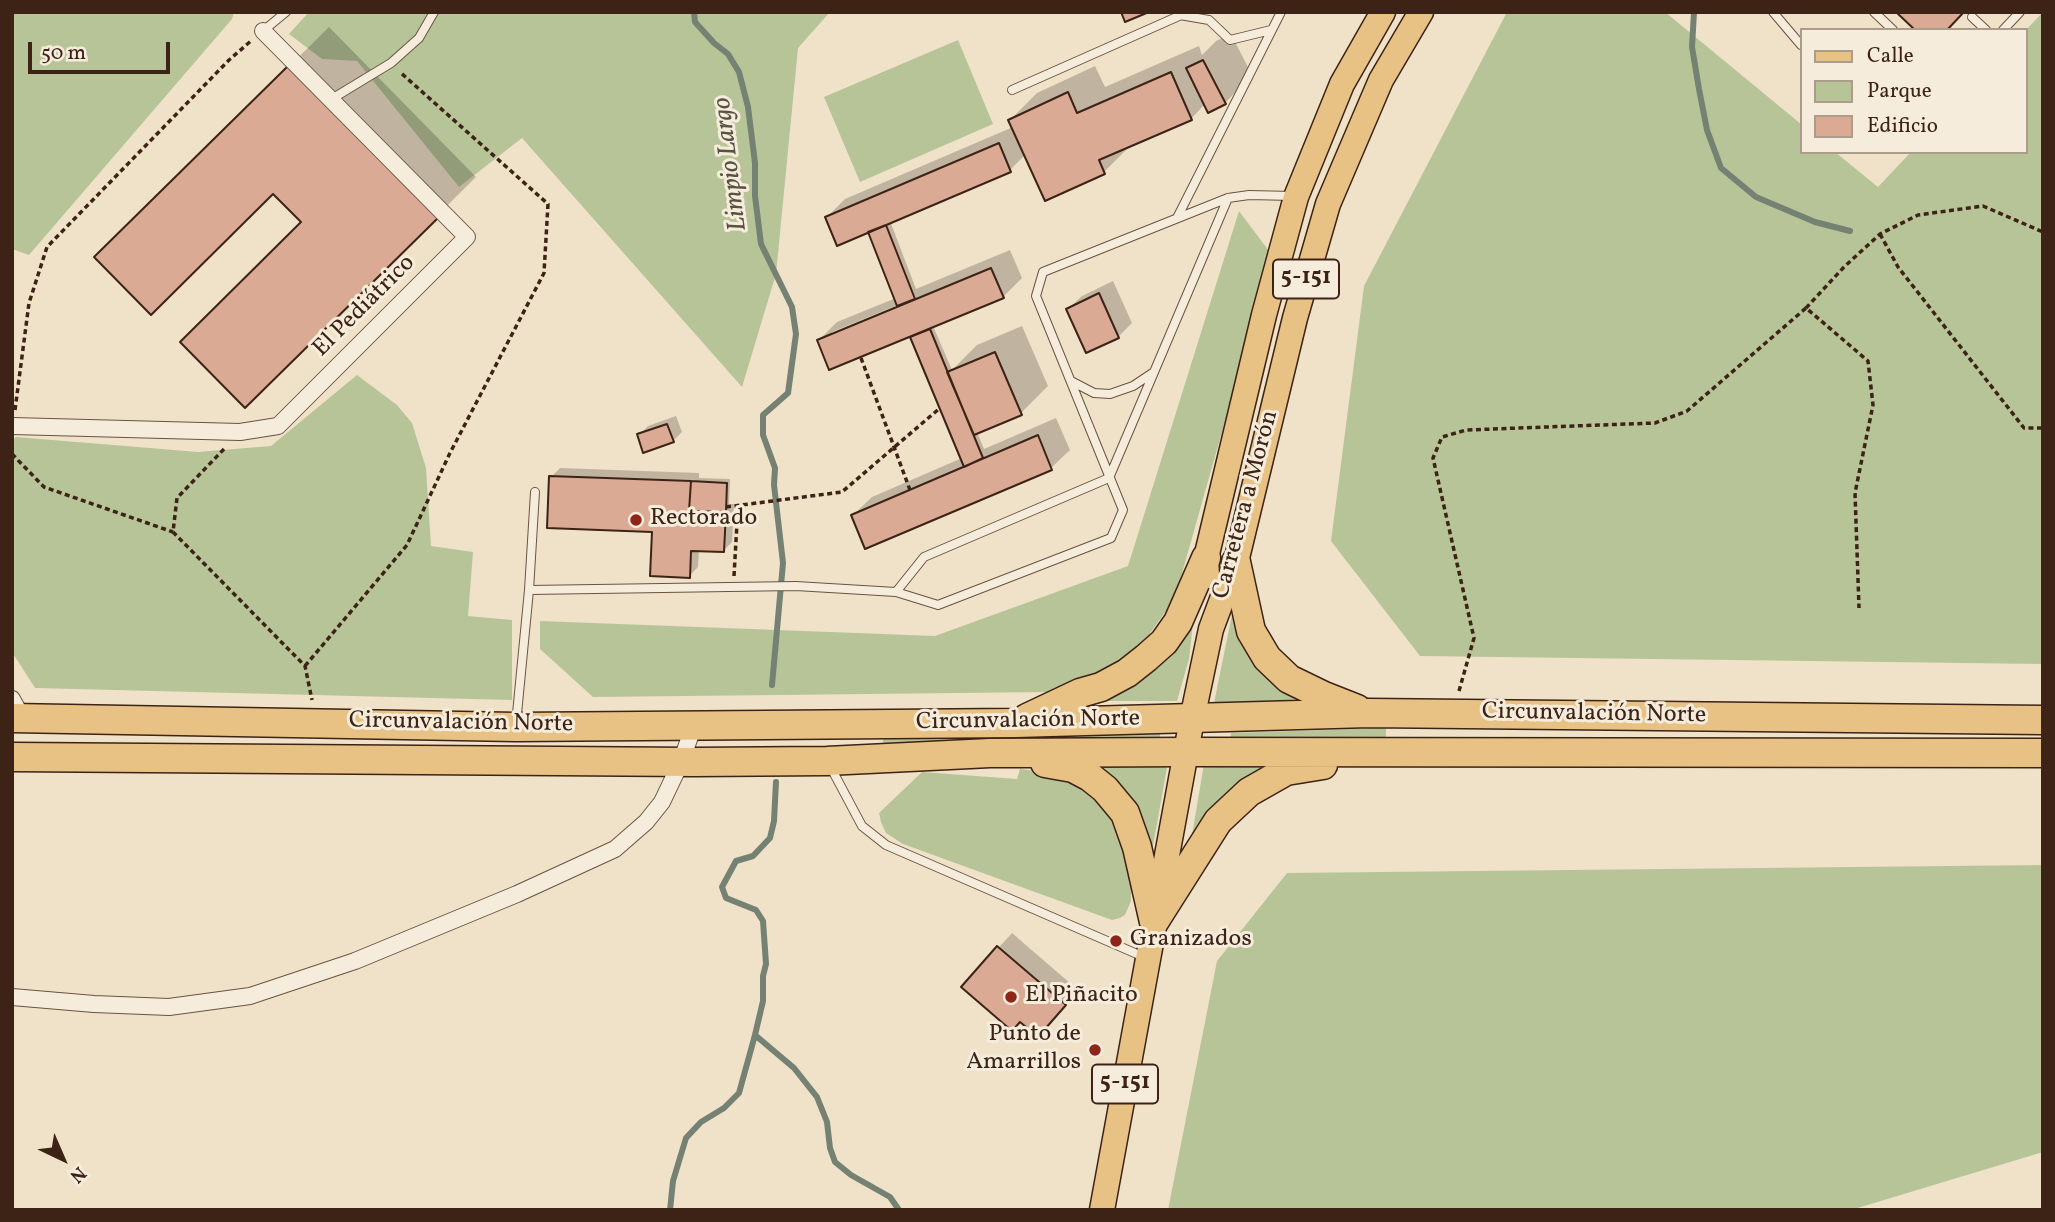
<!DOCTYPE html>
<html>
<head>
<meta charset="utf-8">
<style>
  body { margin:0 }
  #map { position:relative; width:2055px; height:1222px; overflow:hidden; background:#f0e2c8; font-family:Vollkorn,serif }
  canvas { display:block }
  .frame { position:absolute; inset:0; border:14px solid #3c2316; pointer-events:none }
  .legend { position:absolute; left:1800px; top:28px; width:228px; height:126px; box-sizing:border-box; background:#f5ecdb; border:2px solid #ab9c8c; margin:0; padding:9px 12px; list-style:none; font-size:21px; color:#3c2316 }
  .legend li { display:flex; align-items:center; gap:14px; height:35px }
  .legend b { width:35px; border:2px solid #ab9c8c }
  .north { position:absolute; left:28px; top:1124px; width:70px; height:70px; -webkit-text-stroke:5px #f5ecdb; paint-order:stroke; rotate:136deg; font-size:19px; font-weight:700; line-height:28px; text-align:center; color:#3c2316 }
  .north::after { content:''; display:block; margin:auto; width:24px; height:32px; background:#3c2316; clip-path:polygon(50% 0,100% 100%,50% 72%,0 100%) }
  .scale { position:absolute; left:28px; top:42px; width:142px; height:32px; box-sizing:border-box; border:4px solid #3c2316; border-top:0; padding-left:9px; font-size:21px; line-height:24px; white-space:nowrap; color:#3c2316; -webkit-text-stroke:5px #f5ecdb; paint-order:stroke }
</style>
</head>
<body>
<div id="map">
<canvas width="2055" height="1222"></canvas>
<div class="frame"></div>
<ul class="legend">
<li><b style="height:9px;background:#e8c184"></b>Calle</li>
<li><b style="height:19px;background:#b7c498"></b>Parque</li>
<li><b style="height:19px;background:#dbaa94"></b>Edificio</li>
</ul>
<div class="north">N</div>
<div class="scale">50 m</div>
</div>
<script>
const ctx = document.querySelector('canvas').getContext('2d');
ctx.lineJoin = 'round';
function paint(path, color) { ctx.fillStyle = color; ctx.fill(path, 'evenodd'); }
const poly = rows => new Path2D(rows.map(r => 'M' + r).join(''));
function strokePath(path, color, width, dash) { ctx.strokeStyle = color; ctx.lineWidth = width; ctx.lineCap = dash ? 'butt' : 'round'; ctx.setLineDash(dash || []); ctx.stroke(path); }
function write(font, color, halo, rows, align = 'center') {
  ctx.font = font + ' Vollkorn,serif'; ctx.lineWidth = 6; ctx.setLineDash([]); ctx.textBaseline = 'middle'; ctx.strokeStyle = halo; ctx.fillStyle = color; for (const [text, x, y, turn = 0] of rows) {
    ctx.save(); ctx.translate(x, y); ctx.rotate((+turn || 0) * Math.PI / 180); ctx.textAlign = isNaN(turn) ? turn : align; if (halo) ctx.strokeText(text, 0, 0); ctx.fillText(text, 0, 0); ctx.restore();
  }
}
const green = poly([
  [12,12,234,12,232,19,29,255,12,249],
  [309,12,830,12,798,48,776,274,742,387,522,138,459,187,357,61,322,59,289,34],
  [1507,12,1665,12,1801,124,1801,152,1835,152,1878,187,1911,152,2025,152,2025,31,2043,12,2043,664,1420,656,1331,541,1364,286],
  [958,40,993,124,860,182,824,97],
  [1239,211,1272,255,1175,598,1146,639,1114,670,1051,692,593,697,540,649,540,621,935,636,1128,566],
  [357,375,397,405,412,423,426,468,431,546,473,552,468,616,512,620,512,700,35,688,12,652,12,441,16,437,198,452,271,446],
  [1235,600,1313,704,1214,703],
  [1193,623,1189,659,1177,701,1087,701,1149,674,1163,660],
  [1386,728,1386,738,1230,742,1231,733],
  [1160,731,1160,739,883,744,883,737],
  [1086,758,1168,762,1151,857],
  [1205,758,1302,758,1191,841],
  [1020,769,1037,771,1065,778,1092,791,1118,815,1131,864,1131,901,1125,915,1120,918,1112,920,903,844,886,833,881,822,879,813,922,772,1017,779],
  [2043,865,2043,1152,1851,1210,1168,1210,1217,961,1287,873]
]);
const shadow = poly([
  [329,27,476,177,245,406,303,222,273,192,97,257],
  [1231,34,1252,75,1225,103,1206,103,1191,119,1132,144,1104,172,1026,154,1010,170,890,221,916,289,1010,250,1022,278,1003,297,933,326,952,370,977,345,1022,326,1048,386,1021,413,977,432,984,449,1056,418,1070,450,1051,468,853,515,872,497,962,458,912,338,918,332,819,340,837,322,896,298,870,233,827,217,845,199,1013,127,1010,120,1037,93,1095,66,1105,87,1199,46,1202,55,1216,41],
  [915,298,916,301,833,335,832,332],
  [1113,281,1132,323,1118,337,1087,351,1068,309,1082,296],
  [676,416,682,432,673,441,639,435,648,426],
  [560,468,699,473,699,478,730,479,729,504,734,504,732,542,723,551,699,550,698,567,689,576,654,530,551,477],
  [1012,933,1078,990,1051,1021,1021,1020,963,987]
]);
const stream = poly([
  [694,12,695,22,714,43,728,54,739,72,748,107,755,163,755,196,761,244,792,307,796,334,788,393,763,415,763,435,775,468,774,485,783,563,772,685],
  [1694,12,1692,47,1699,89,1707,130,1721,168,1756,197,1815,222,1850,231],
  [776,782,774,821,770,838,753,856,736,861,722,887,726,898,756,910,763,921,766,964,763,976,763,1001,755,1035,794,1068,817,1097,827,1122,830,1148,835,1162,851,1175,890,1197,899,1210],
  [670,1210,673,1181,686,1138,701,1122,724,1108,739,1093,755,1035]
]);
const building = poly([
  [1121,12,1149,12,1125,22,1121,12],
  [1896,12,1964,12,1947,30,1915,30,1896,12],
  [1203,60,1226,104,1208,113,1186,68,1203,60],
  [289,65,439,217,245,408,180,342,301,222,273,194,151,315,94,257,289,65],
  [1171,72,1192,120,1099,160,1105,174,1045,201,1008,120,1068,92,1077,113,1171,72],
  [999,143,1011,172,837,246,825,217,999,143],
  [886,225,915,299,897,306,868,232,886,225],
  [991,268,1004,298,829,370,817,340,991,268],
  [1099,293,1119,338,1086,353,1066,309,1099,293],
  [930,329,983,458,964,467,910,337,930,329],
  [995,352,1022,415,974,435,947,372,995,352],
  [667,424,674,442,643,453,637,434,667,424],
  [1038,435,1052,470,865,549,851,515,1038,435],
  [549,476,691,481,689,511,726,512,724,552,691,551,690,578,650,576,652,532,547,528,549,476],
  [691,481,727,483,726,512,689,511,691,481],
  [997,946,1066,1005,1038,1037,1020,1022,1012,1031,961,987,997,946]
]);
const path = poly([
  [1880,234,1898,267,2024,428,2043,428],
  [1806,308,1844,267,1880,234,1918,215,1983,206,2043,232],
  [861,358,910,490],
  [15,410,29,303,47,247,229,60,252,40],
  [224,449,177,498,173,532,305,666,312,700],
  [12,454,44,487,173,532],
  [726,507,842,492,940,408],
  [734,576,738,505],
  [305,666,407,545,450,453,544,273,548,204,401,73],
  [1459,691,1474,638,1433,458,1442,437,1466,430,1655,423,1687,411,1806,308,1868,361,1873,405,1855,493,1859,608]
]);
const lane = poly([
  [1773,12,1801,45],
  [1874,12,1893,30],
  [1180,15,1209,20,1230,40,1271,30],
  [1972,17,1986,30],
  [2003,30,2020,12],
  [263,31,286,12],
  [1012,90,1188,12],
  [330,100,391,63,419,38,434,12],
  [1177,218,1281,12],
  [1071,381,1094,393,1110,394,1133,386,1154,372],
  [529,590,796,586,896,592,938,605,1111,538,1123,510,1036,296,1043,272,1228,198,1249,195,1293,196],
  [896,592,924,557,1109,478,1228,198],
  [516,724,529,590,535,492],
  [830,766,862,826,886,845,1144,957]
]);
const street = poly([
  [12,426,240,432,278,426,467,237,263,31],
  [12,699,23,719],
  [12,997,94,1004,169,1007,250,996,355,961,517,894,615,849,646,822,662,802,681,762,694,725]
]);
const primary = poly([
  [1207,576,1206,558,1264,315,1296,197,1342,84,1383,12],
  [1102,1210,1192,719,1211,629,1236,562,1295,318,1328,204,1381,80,1421,12]
]);
const highway = poly([
  [1236,562,1251,631,1267,658,1289,679,1324,696,1357,709],
  [12,718,516,727,1016,723,1369,713,2043,720],
  [1027,718,1080,693,1101,687,1127,673,1146,658,1164,642,1178,622,1206,558],
  [12,757,693,762,827,761,990,753,1186,752,2043,753],
  [1045,763,1073,768,1090,777,1105,789,1125,813,1137,847,1154,922],
  [1154,922,1218,821,1249,792,1286,771,1323,765]
]);
const markers = [
  [636,520,7,"#8f2418"],
  [1116,941,7,"#8f2418"],
  [1011,997,7,"#8f2418"],
  [1095,1050,7,"#8f2418"]
];
const shields = [
  [1306,279,66],
  [1125,1084,66]
];
const shieldNames = [
  ["5-151",1306,279],
  ["5-151",1125,1084]
];
const streetNames = [
  ["El Pediátrico",365,307,-45],
  ["Carretera a Morón",1247,505,-75],
  ["Circunvalación Norte",1594,715,1],
  ["Circunvalación Norte",1028,722,-1],
  ["Circunvalación Norte",461,724,1]
];
const poiNames = [
  ["Rectorado",650,520],
  ["Granizados",1130,941],
  ["El Piñacito",1025,997],
  ["Punto de",1081,1036,"right"],
  ["Amarrillos",1081,1064,"right"]
];
const waterNames = [
  ["Limpio Largo",732,164,-97]
];
paint(green, '#b7c498');
paint(shadow, '#0003');
strokePath(stream, '#758172', 6);
paint(building, '#dbaa94');
strokePath(building, '#3c2316', 2);
strokePath(lane, '#695342', 10);
strokePath(street, '#695342', 18);
strokePath(primary, '#3c2316', 27);
strokePath(highway, '#3c2316', 31);
strokePath(path, '#3c2316', 3.5, [5, 3.5]);
strokePath(lane, '#f5ecdb', 8);
strokePath(street, '#f5ecdb', 16);
strokePath(primary, '#e8c184', 24);
strokePath(highway, '#e8c184', 28);
for (const [x, y, r, color] of markers) { const dot = new Path2D(); dot.arc(x, y, r, 0, 2 * Math.PI); ctx.fillStyle = color; ctx.fill(dot); strokePath(dot, '#f5ecdb', 2.5); }
for (const [x, y, w] of shields) { const box = new Path2D(); box.roundRect(x - w / 2, y - 19.5, w, 39, 5); ctx.fillStyle = '#f5ecdb'; ctx.fill(box); strokePath(box, '#3c2316', 2); }
write('bold 23px', '#3c2316', null, shieldNames);
write('24px', '#3c2316', '#f5ecdb', streetNames);
write('24px', '#3c2316', '#f5ecdb', poiNames, 'left');
write('italic 26px', '#585244', '#f5ecdb', waterNames);
</script>
</body>
</html>
